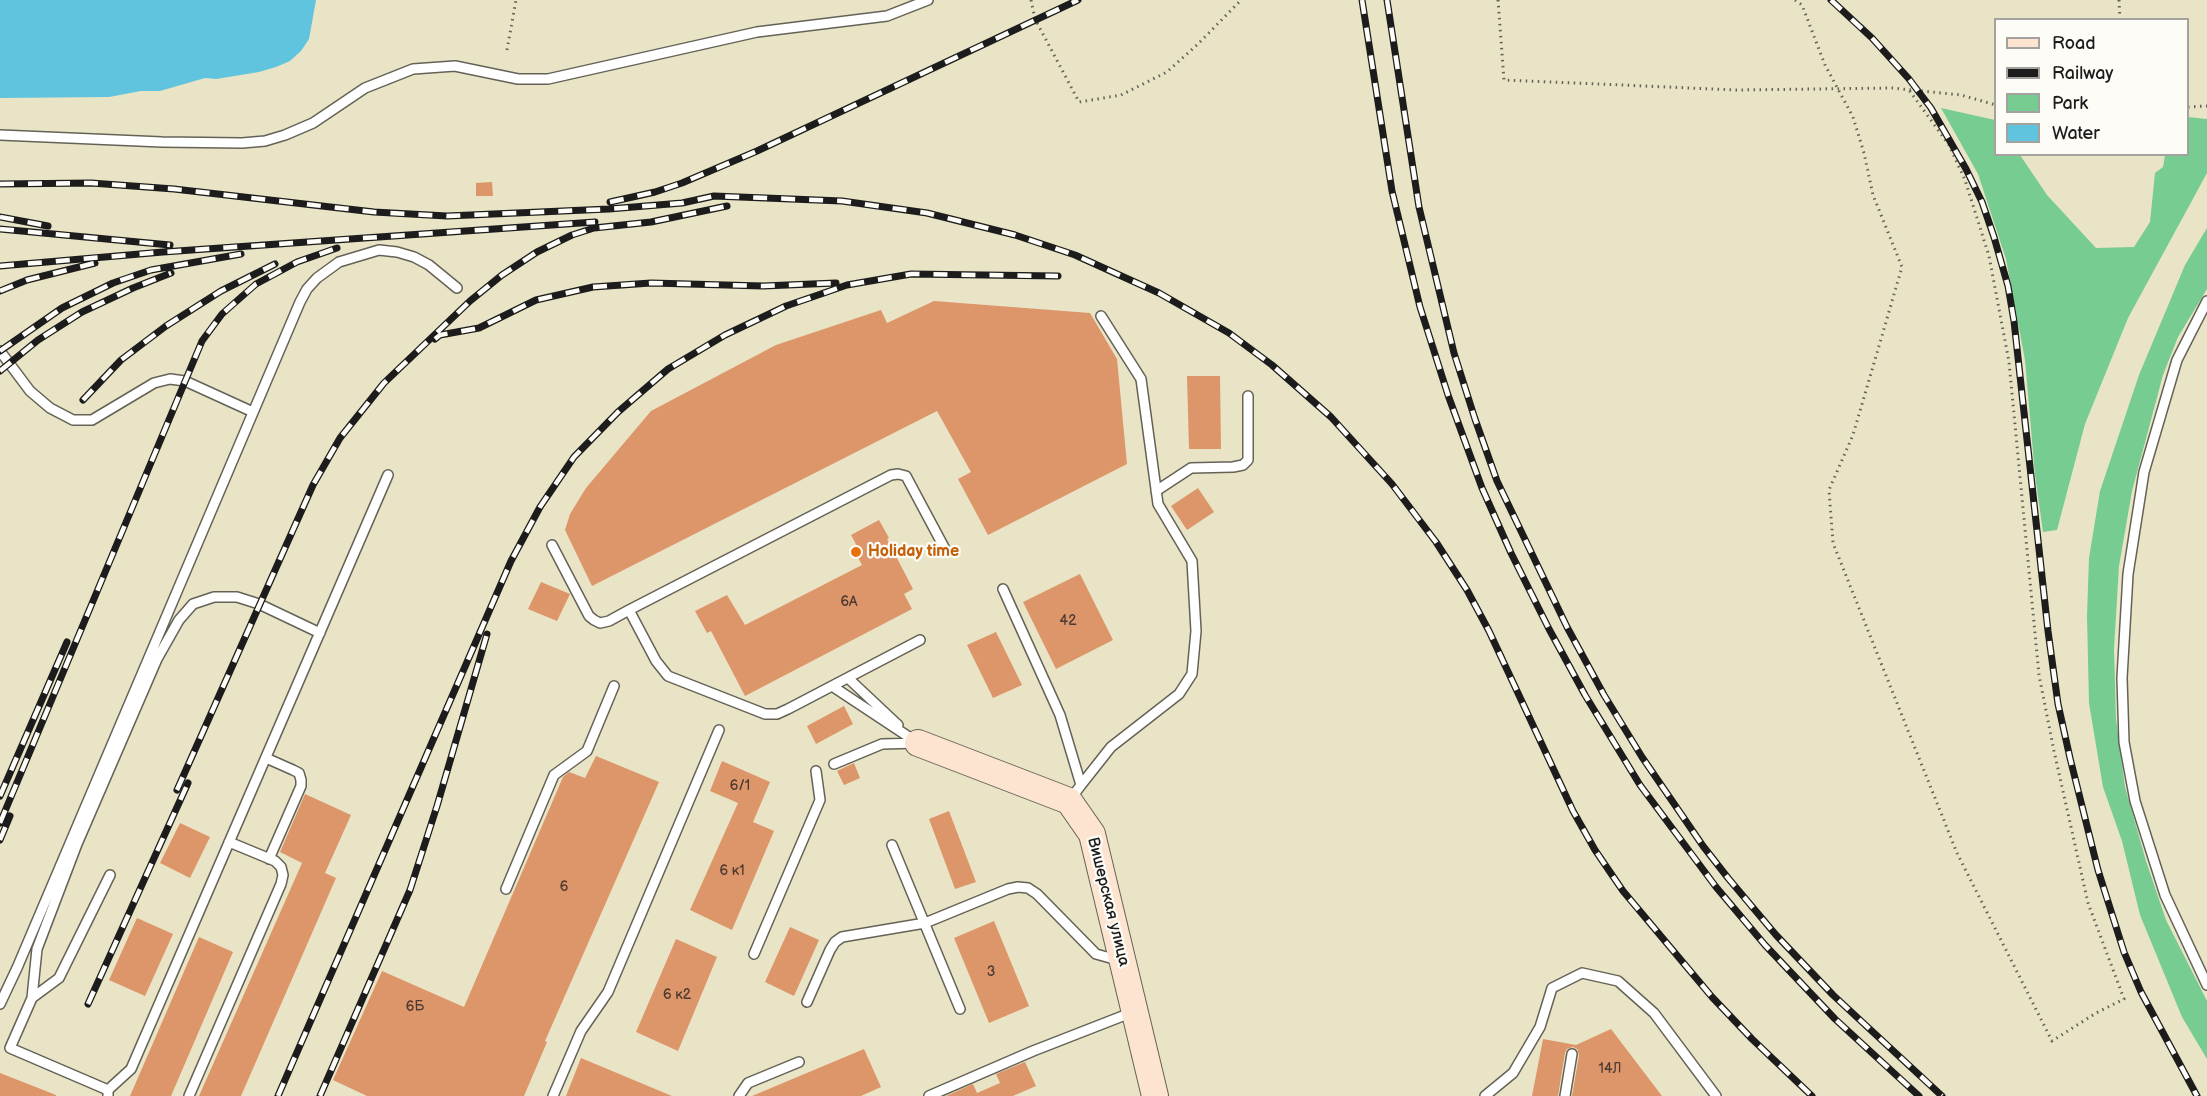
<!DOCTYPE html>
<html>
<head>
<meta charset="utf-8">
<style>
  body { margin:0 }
  #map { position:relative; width:2207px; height:1096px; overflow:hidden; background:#e9e4c5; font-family:"Balsamiq Sans",sans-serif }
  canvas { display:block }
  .legend { position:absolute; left:1994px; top:18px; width:195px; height:138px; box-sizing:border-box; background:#fdfcf7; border:2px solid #a3a29f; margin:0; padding:8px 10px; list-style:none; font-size:18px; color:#1c1c1c }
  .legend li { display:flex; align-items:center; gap:12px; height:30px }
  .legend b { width:30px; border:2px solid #a3a29f }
</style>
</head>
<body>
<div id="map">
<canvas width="2207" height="1096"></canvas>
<ul class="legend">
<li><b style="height:8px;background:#fde4d1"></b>Road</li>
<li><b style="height:8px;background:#1c1c1c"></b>Railway</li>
<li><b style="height:16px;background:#76cc91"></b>Park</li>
<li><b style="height:16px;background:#60c4de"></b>Water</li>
</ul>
</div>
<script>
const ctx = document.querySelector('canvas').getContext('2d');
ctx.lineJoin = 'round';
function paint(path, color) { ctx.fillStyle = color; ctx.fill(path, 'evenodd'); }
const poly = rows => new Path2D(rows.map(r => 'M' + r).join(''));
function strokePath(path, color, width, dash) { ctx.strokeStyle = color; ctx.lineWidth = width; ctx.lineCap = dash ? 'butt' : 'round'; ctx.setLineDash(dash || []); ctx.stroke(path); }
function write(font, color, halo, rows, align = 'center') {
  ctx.font = font + ' "Balsamiq Sans",sans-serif'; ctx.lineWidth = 4.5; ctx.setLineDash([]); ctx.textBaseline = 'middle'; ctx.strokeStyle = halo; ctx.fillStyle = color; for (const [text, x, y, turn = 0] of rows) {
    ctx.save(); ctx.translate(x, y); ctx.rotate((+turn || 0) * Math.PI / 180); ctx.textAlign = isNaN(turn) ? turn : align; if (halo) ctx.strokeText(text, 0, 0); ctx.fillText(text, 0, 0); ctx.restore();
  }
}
const green = poly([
  [1941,108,1995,120,1996,154,2020,155,2047,195,2096,248,2134,247,2150,222,2155,173,2163,167,2165,155,2188,154,2188,117,2207,119,2207,173,2128,318,2085,424,2057,530,2043,532,2035,475,2025,360,2006,259,1978,174],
  [2207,228,2207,289,2178,337,2163,375,2132,491,2119,566,2114,649,2116,719,2125,787,2146,861,2166,920,2207,1001,2207,1059,2182,1017,2140,915,2122,841,2103,787,2089,703,2087,616,2089,558,2100,491,2139,375,2185,265]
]);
const water = poly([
  [0,0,316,0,309,39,301,51,290,61,276,67,259,72,216,79,205,78,160,91,141,91,109,97,0,98]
]);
const building = poly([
  [492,182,493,196,476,196,476,183],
  [934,301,1090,313,1117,359,1127,464,988,535,958,479,971,472,937,411,592,586,565,530,570,514,586,488,651,411,776,345,881,310,887,323],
  [1187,376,1220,376,1221,449,1189,449],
  [1198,488,1214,512,1187,530,1171,506],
  [879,520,889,538,887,539,913,589,904,594,912,609,745,696,711,631,707,633,695,611,727,595,745,625,862,565,854,550,858,548,851,535],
  [1080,574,1113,640,1056,669,1023,602],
  [541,582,570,594,557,621,528,609],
  [996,632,1022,685,993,698,967,645],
  [844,706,853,724,816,744,807,726],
  [596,756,659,782,545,1041,547,1042,524,1096,367,1096,333,1080,382,971,464,1007,563,777,569,772,585,778],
  [722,761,770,782,753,822,774,831,732,930,690,910,738,803,710,791],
  [854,763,860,778,844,785,837,771],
  [305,794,351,815,325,873,336,878,241,1096,199,1096,302,863,280,852],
  [949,811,976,882,955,889,929,819],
  [180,823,210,837,190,878,160,863],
  [137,918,173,934,145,996,109,980],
  [994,921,1029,1006,989,1023,954,938],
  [790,927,819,940,794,996,765,982],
  [199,937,233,952,171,1096,130,1096],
  [676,939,717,957,678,1051,636,1032],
  [1611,1029,1662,1096,1572,1096,1579,1055,1577,1049,1573,1047,1567,1049,1565,1053,1558,1096,1532,1096,1543,1039,1576,1045],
  [864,1049,881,1087,861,1096,752,1096],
  [581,1058,672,1096,566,1096],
  [1025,1062,1036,1086,1013,1096,946,1096,973,1084,977,1093,1000,1083,996,1074],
  [0,1073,56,1095,56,1096,0,1096]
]);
const path = poly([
  [1031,0,1035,19,1079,102,1121,95,1167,72,1198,44,1241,0],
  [1498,0,1504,80,1737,90,1892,88,1961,95,1996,105],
  [1795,0,1802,5,1825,65,1853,117,1864,153,1873,195,1902,267,1853,435,1829,490,1833,543,1957,853,2052,1041,2096,1013,2124,999,2088,903,2054,751,2039,675,2009,362,1989,256,1965,180,1949,145,1909,90],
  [2119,0,2120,20],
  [507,50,516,0],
  [2188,107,2207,106]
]);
const lane = poly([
  [0,135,162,142,242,143,265,141,285,135,313,123,365,88,413,69,455,66,518,79,548,79,757,32,887,16,928,0],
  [2207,301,2177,360,2144,472,2128,574,2122,678,2124,742,2135,801,2165,895,2207,985],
  [0,351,30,391,50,408,73,420,92,420,154,383,170,379,185,381,253,412],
  [1156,491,1191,468,1233,467,1243,465,1248,460,1248,396],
  [552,545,589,616,594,620,600,623,609,621,629,610],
  [1003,589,1060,715,1081,785,1069,801],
  [920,640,788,709,777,714,765,714,668,676,656,661,629,610,891,475,898,474,906,476,945,549],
  [848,678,898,725],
  [832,686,918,743],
  [266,758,293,770,299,773,301,780,301,786,269,859],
  [834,764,882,744,918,743],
  [1081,785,1111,747,1179,694,1192,674,1196,631,1192,561,1158,504,1141,379,1101,316],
  [892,845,960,1009],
  [506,889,554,775,587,751,614,686],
  [754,954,820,800,816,771],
  [32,998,59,978,110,875],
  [807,1002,830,950,835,942,842,937,925,923,1008,889,1018,887,1028,888,1037,894,1096,954,1121,961],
  [0,1004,17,968,300,302,307,289,317,278,339,262,379,250,397,252,414,257,429,265,457,288],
  [108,1090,131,1069,388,475],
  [108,1096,108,1090,10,1048,32,998,37,949,77,844,157,659,179,620,193,604,214,597,237,597,259,604,320,633],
  [189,1096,281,884,283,875,281,867,275,861,229,842],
  [553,1096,581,1031,608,992,719,730],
  [739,1096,748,1083,799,1062],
  [929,1096,1033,1051,1133,1012],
  [1485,1096,1513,1073,1540,1027,1552,988,1582,973,1618,981,1654,1013,1716,1096],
  [1565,1096,1572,1054]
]);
const secondary = poly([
  [918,743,1069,801,1092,834,1155,1096]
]);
const rail = poly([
  [1362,0,1392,191,1420,307,1448,395,1482,488,1511,553,1549,629,1585,695,1640,785,1716,887,1765,945,1835,1019,1919,1096],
  [1387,0,1419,207,1454,353,1475,419,1497,481,1567,627,1604,695,1642,757,1703,846,1728,878,1776,935,1833,995,1942,1096],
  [1831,0,1872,38,1909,79,1931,108,1966,169,1982,202,1994,237,2008,286,2014,321,2048,631,2058,704,2070,758,2098,870,2124,952,2141,992,2197,1096],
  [0,184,91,183,174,189,374,212,447,216,609,209,682,203,714,196,842,201,927,213,1015,235,1075,255,1159,293,1229,333,1272,365,1331,417,1392,484,1436,542,1467,590,1489,631,1573,811,1595,850,1623,891,1712,997,1752,1039,1812,1096],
  [610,202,655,192,682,183,757,151,1078,0],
  [0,217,48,226],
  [0,229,170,245],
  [0,266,163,252,595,222],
  [0,291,27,280,95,263],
  [435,339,440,335,479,328,536,300,593,287,651,283,763,286,836,283],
  [0,351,62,308,113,283,151,270,241,254],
  [0,371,38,340,82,312,133,288,171,273],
  [83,400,121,360,166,326,221,291,275,264],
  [177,790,313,485,340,438,384,383,470,301,502,275,537,252,572,235,594,228,651,222,727,206],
  [0,796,67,642],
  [0,823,202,341,222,314,256,284,297,262,337,248],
  [0,840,10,816],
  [88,1004,188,783],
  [278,1096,511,561,540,507,574,457,618,412,668,369,725,335,786,306,847,285,911,274,1058,276],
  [320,1096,410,890,437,806,487,634]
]);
const markers = [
  [856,552,6,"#e8710a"]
];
const numberNames = [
  ["6А",849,602],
  ["42",1068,621],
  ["6/1",740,786],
  ["6 к1",732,871],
  ["6",564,887],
  ["3",991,972],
  ["6 к2",677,995],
  ["6Б",415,1007],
  ["14Л",1610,1069]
];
const foodNames = [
  ["Holiday time",868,552]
];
const streetNames = [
  ["Вишерская улица",1108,902,76]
];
paint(green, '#76cc91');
paint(water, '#60c4de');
paint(building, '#dd956a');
strokePath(lane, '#646257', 12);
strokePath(secondary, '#646257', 28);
strokePath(path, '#646257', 3, [1.5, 4.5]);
strokePath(lane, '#fff', 9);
strokePath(secondary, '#fde4d1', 26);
strokePath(rail, '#1c1c1c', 7);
strokePath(rail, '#fdfcf7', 4.5, [14]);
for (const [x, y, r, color] of markers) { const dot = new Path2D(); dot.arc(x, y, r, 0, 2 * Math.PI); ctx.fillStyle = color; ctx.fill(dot); strokePath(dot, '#fdfcf7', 2); }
write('14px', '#4c3a30', null, numberNames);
write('bold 16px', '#c56008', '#fdfcf7', foodNames, 'left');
write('16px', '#1c1c1c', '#fdfcf7', streetNames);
</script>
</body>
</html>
